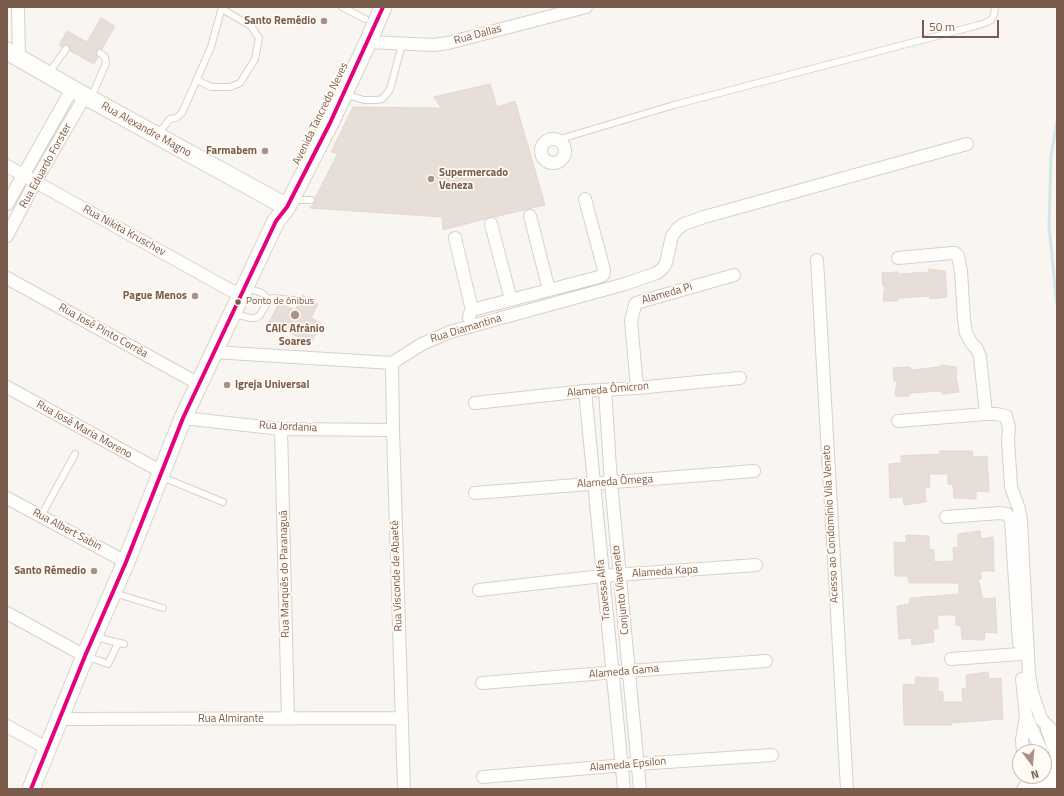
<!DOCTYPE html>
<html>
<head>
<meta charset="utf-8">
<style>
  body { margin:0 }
  #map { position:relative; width:1064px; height:796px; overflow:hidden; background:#f9f5f0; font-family:"Titillium Web",sans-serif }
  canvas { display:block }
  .frame { position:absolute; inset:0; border:8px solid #7a5c4d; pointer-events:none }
  .north { position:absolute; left:1012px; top:744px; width:40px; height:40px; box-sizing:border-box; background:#fffaf3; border:1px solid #cabbb1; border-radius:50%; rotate:164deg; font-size:11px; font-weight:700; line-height:16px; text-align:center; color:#7a5c4d }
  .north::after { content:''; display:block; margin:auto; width:14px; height:18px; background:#a69286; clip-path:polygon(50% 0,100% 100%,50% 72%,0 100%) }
  .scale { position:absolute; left:922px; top:20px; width:77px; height:18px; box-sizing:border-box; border:2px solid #7a5c4d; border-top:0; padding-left:5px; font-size:12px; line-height:14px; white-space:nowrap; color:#7a5c4d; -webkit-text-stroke:3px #fffaf3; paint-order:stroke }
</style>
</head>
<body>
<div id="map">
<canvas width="1064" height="796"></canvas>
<div class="frame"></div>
<div class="north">N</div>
<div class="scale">50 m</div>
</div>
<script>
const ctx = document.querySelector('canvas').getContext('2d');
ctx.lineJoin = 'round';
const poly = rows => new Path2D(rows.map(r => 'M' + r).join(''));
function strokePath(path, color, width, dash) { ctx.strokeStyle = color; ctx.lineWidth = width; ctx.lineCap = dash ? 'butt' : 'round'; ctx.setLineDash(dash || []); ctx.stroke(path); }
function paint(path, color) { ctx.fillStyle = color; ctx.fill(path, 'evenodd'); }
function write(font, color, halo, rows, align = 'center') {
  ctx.font = font + ' "Titillium Web",sans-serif'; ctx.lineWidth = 3.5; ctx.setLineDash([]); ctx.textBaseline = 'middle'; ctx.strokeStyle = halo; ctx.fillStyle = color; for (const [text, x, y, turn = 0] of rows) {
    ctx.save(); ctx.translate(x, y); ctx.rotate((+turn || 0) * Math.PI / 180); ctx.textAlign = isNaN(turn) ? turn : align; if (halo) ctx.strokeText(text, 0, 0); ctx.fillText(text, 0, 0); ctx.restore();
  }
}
const stream = poly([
  [1057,121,1051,156,1049,227,1057,305]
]);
const building = poly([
  [101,18,115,26,102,49,99,49,96,51,96,54,98,57,94,64,70,51,70,48,68,45,65,45,62,47,59,45,67,31,87,42,101,18],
  [490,84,497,107,515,101,545,205,494,217,489,217,485,219,443,230,442,217,310,208,315,202,315,198,338,153,331,152,353,107,441,108,434,97,490,84],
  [929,269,945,271,947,297,930,299,929,296,899,298,897,301,883,301,885,286,883,286,882,273,898,272,899,274,929,272,929,269],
  [302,295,318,304,311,318,321,323,311,343,269,323,279,303,295,310,302,295],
  [941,365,956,367,957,376,956,377,959,392,942,394,940,391,911,393,909,396,895,396,897,381,894,381,893,368,910,367,911,370,929,368,940,367,941,365],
  [940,451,972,451,973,457,987,456,989,492,976,491,976,499,954,498,953,485,948,484,948,474,929,474,930,487,925,488,926,502,904,505,903,497,890,498,889,464,901,463,901,456,940,454,940,451],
  [980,531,981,539,993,537,994,571,981,571,981,579,978,579,983,599,995,598,997,633,985,632,984,640,962,639,961,626,956,625,956,615,937,615,938,628,933,629,934,642,912,645,911,638,899,639,897,606,909,604,910,598,959,594,959,583,909,583,908,576,895,576,894,542,906,543,906,535,929,536,929,549,934,550,934,562,954,561,953,548,958,547,958,534,980,531],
  [988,672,989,679,1001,678,1003,719,951,723,951,725,904,725,903,684,915,685,916,677,938,678,938,691,943,692,943,702,963,702,962,689,967,688,966,675,988,672]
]);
const lane = poly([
  [342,7,365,19],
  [48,74,66,49],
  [197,80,211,87,230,87,240,83,255,59,259,38,251,26,222,9],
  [344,94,364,100,377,100,382,99,389,91,391,86,402,44],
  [91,98,106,63,105,57,100,53],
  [157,135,170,119,176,118,182,113,211,47,222,7],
  [557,140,674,105,975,26,985,23,991,20,994,15,995,7],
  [293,200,311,200],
  [247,288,262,293,269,300],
  [234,314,251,318,256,318,260,315,269,300,272,298,294,300],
  [162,477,223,502],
  [41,516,75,454],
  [114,593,163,608],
  [95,637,124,644],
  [86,656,108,664,118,643]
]);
const street = poly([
  [18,7,19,58],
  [368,42,434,45,448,43,586,7],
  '541 151a12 12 0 1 1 24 0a12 12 0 1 1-24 0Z',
  [7,166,241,296],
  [7,204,72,89],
  [530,216,549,290],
  [491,224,511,300],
  [7,236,35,182,85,96],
  [455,238,472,310,470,313,469,318],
  [898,258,952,253,955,253,958,256,961,271,964,320,966,333,972,344,977,349,980,357,986,414,996,414,1006,416,1009,428,1008,440,1011,487,1019,509,1021,521,1029,675,1032,692,1041,719,1057,736],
  [817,260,847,789],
  [7,278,199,384],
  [472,310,599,277,603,275,604,270,585,199],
  [213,352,392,363,422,344,450,332,625,284,657,273,663,268,666,263,672,236,677,229,684,224,704,217,967,144],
  [392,363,393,430,404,789],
  [7,387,162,472],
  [637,388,631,321,635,305,636,303,734,275],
  [605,390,611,483,640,789],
  [585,391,624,789],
  [475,403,585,391,637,388,740,378],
  [183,418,281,429,393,430],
  [898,421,986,414],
  [281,429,288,719],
  [475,493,754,471],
  [7,498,126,562],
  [946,517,1000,513,1007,514,1011,520,1019,643],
  [479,590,602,576,756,565],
  [7,613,85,656],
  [951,659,1020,654],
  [1022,679,1026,716,1042,752],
  [482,683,629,671,766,661],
  [60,719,401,718],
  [7,726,48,749],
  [1047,729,1057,757],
  [1023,752,1022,740,1026,716],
  [483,777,637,764,772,755]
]);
const secondary = poly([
  [7,51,85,96,287,207],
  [1044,774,1057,764],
  [31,789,85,656,126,562,183,418,199,384,276,221,287,207,330,123,368,42,383,7],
  [1026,789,1042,776],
  [1044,789,1057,778]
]);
const bus1 = poly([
  [31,789,85,656,126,562,183,418,276,221,287,207,330,123,383,7]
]);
const markers = [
  [324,21,4,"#a69286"],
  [265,151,4,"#a69286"],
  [431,179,4,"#a69286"],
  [195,296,4,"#a69286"],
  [238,302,3.5,"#7a5c4d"],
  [295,315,5,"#a69286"],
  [227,385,4,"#a69286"],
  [94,571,4,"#a69286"]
];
const busNames = [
  ["Ponto de ônibus",246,302]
];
const poiNames = [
  ["Santo Remédio",316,21],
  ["Farmabem",257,151],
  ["Supermercado",439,173,"left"],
  ["Veneza",439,186,"left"],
  ["Pague Menos",187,296],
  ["CAIC Afrânio",295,329,"center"],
  ["Soares",295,342,"center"],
  ["Igreja Universal",235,385,"left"],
  ["Santo Rémedio",86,571]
];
const streetNames = [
  ["Rua Dallas",478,35,-15],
  ["Avenida Tancredo Neves",321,114,-64],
  ["Rua Alexandre Magno",146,130,29],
  ["Rua Eduardo Forster",46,166,-61],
  ["Rua Nikita Kruschev",124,231,29],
  ["Alameda Pi",667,294,-16],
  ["Rua Diamantina",466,329,-17],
  ["Rua José Pinto Corrêa",103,331,29],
  ["Alameda Ômicron",608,390,-5],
  ["Rua Jordania",288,427,3],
  ["Rua José Maria Moreno",84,430,29],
  ["Alameda Ômega",615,482,-4],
  ["Acesso ao Condomínio Vila Veneto",831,524,-93],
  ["Rua Albert Sabin",67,530,28],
  ["Alameda Kapa",665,572,-4],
  ["Rua Marquês do Paranaguá",285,574,-91],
  ["Rua Visconde de Abaeté",397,576,-92],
  ["Travessa Alfa",604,590,-96],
  ["Conjunto Viaveneto",621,590,-96],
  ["Alameda Gama",624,672,-5],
  ["Rua Almirante",231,719],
  ["Alameda Epsilon",628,765,-5]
];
strokePath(stream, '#d0e8ea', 3);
paint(building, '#e6ded7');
strokePath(building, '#e2d8d2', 1);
strokePath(lane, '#d7d1cb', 8);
strokePath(street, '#d7d1cb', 14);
strokePath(secondary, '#d9d2cb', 19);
strokePath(lane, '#fefefd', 6);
strokePath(street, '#fefefd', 12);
strokePath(secondary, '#fefefd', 17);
strokePath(bus1, '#e5007d', 4);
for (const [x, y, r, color] of markers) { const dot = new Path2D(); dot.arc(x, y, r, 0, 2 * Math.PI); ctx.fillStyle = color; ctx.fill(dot); strokePath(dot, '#fffaf3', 1.5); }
write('10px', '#7a5c4d', '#fffaf3', busNames, 'left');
write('bold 11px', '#7a5c4d', '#fffaf3', poiNames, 'right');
write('11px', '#7a5c4d', '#fffaf3', streetNames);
</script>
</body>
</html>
